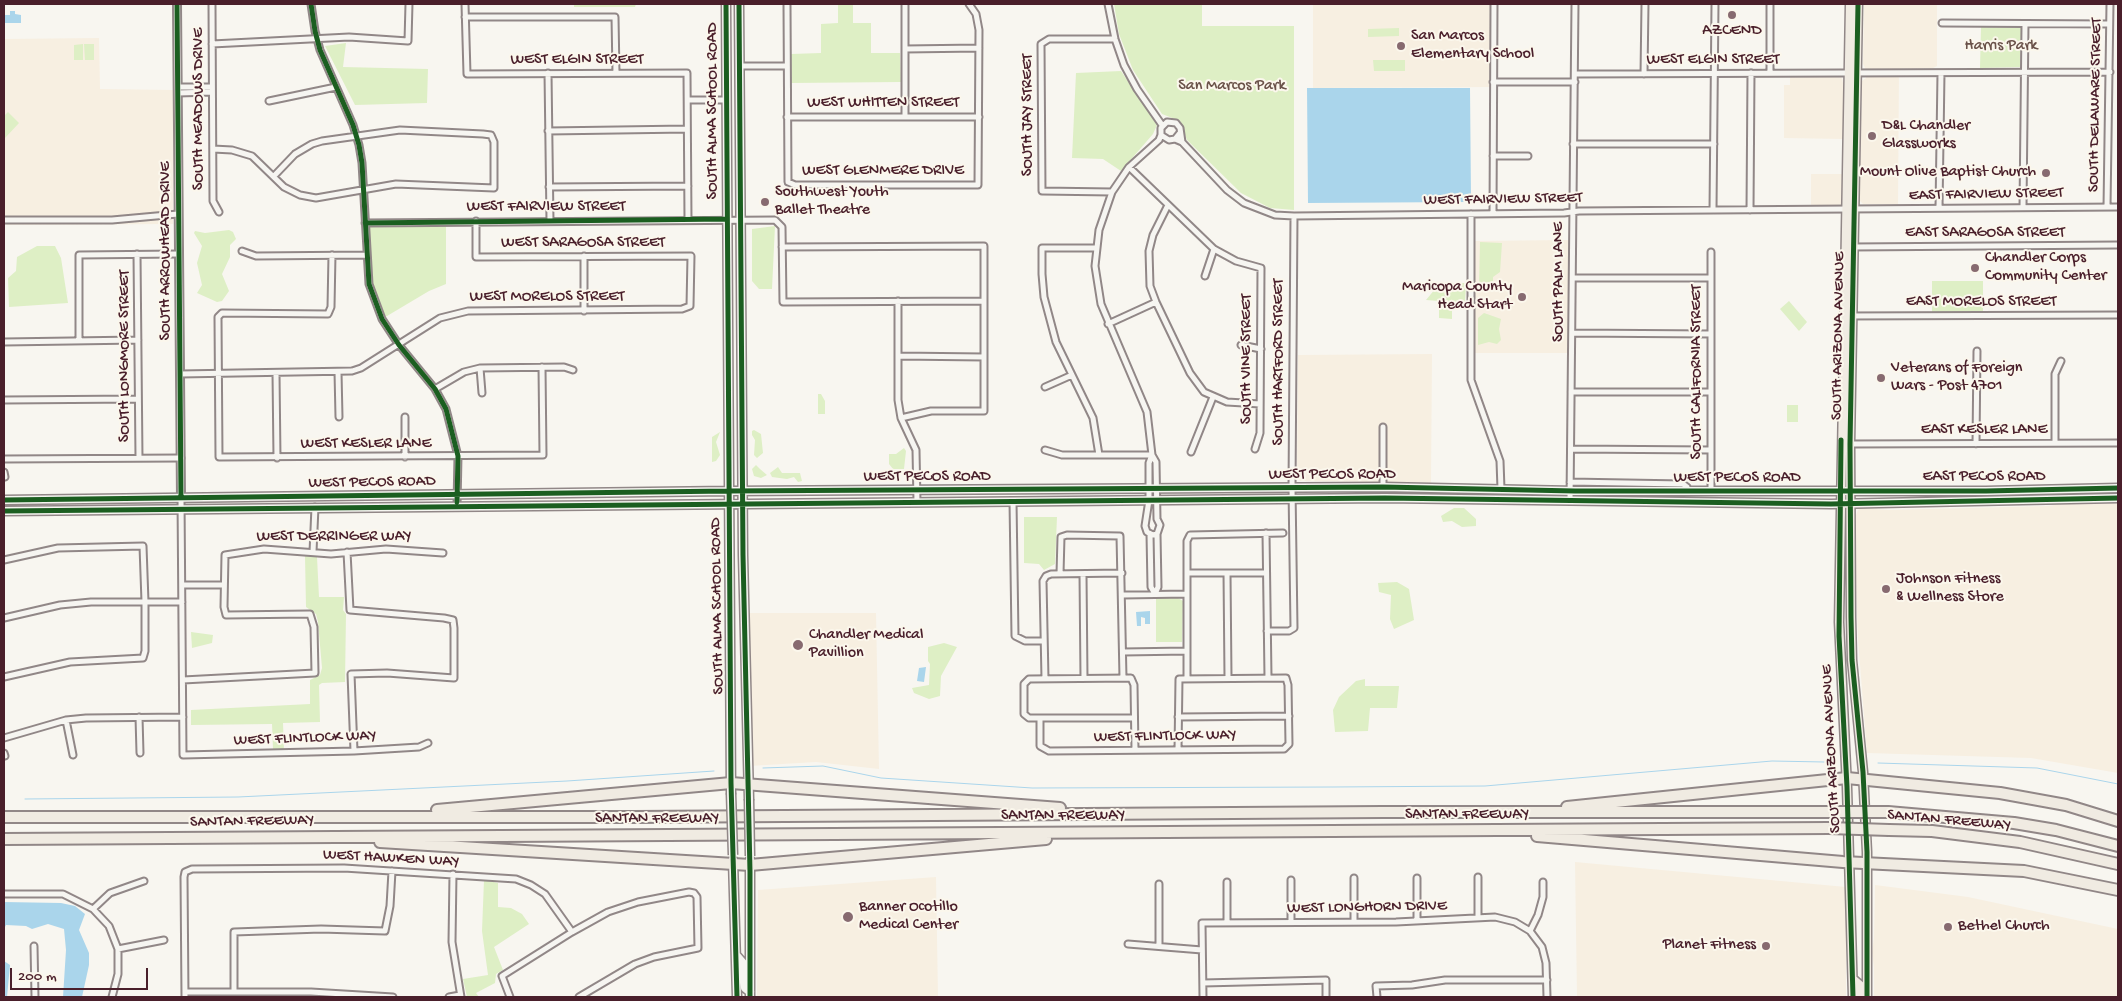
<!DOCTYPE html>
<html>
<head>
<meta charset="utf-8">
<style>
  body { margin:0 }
  #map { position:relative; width:2122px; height:1001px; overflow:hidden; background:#f8f6f0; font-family:"Gochi Hand",sans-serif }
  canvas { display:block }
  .frame { position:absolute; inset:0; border:5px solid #4a1f2b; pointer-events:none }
  .scale { position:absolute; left:10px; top:968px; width:138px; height:22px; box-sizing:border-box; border:2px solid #4a1f2b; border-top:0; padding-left:6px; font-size:15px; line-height:18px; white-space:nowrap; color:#4a1f2b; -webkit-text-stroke:4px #fbf7ec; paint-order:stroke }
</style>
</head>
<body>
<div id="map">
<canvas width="2122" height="1001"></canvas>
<div class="frame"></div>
<div class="scale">200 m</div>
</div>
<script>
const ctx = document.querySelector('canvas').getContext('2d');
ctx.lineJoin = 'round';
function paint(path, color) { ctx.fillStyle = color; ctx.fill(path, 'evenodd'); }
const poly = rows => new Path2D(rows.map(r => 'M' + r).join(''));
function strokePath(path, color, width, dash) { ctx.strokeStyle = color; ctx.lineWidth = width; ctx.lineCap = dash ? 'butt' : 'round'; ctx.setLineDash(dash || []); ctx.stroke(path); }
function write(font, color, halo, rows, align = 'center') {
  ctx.font = font + ' "Gochi Hand",sans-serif'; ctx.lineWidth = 4; ctx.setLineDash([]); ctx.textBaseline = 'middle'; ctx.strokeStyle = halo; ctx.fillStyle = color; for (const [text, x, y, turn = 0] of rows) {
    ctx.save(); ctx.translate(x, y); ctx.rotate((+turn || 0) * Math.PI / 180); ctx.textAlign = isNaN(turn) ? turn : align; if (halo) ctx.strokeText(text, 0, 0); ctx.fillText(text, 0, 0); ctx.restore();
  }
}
const built = poly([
  [1313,4,1490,4,1490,87,1313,88],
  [1864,4,1937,4,1937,66,1933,68,1899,69,1898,204,1863,204,1859,200,1862,81,1866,78,1865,68,1863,64],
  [99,38,100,89,174,90,173,224,4,225,4,39],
  [1837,76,1842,78,1843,83,1843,139,1784,138,1784,85,1790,85,1790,77],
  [1811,174,1842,174,1841,205,1836,207,1811,207],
  [1569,240,1568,353,1474,353,1475,241],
  [1432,354,1431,483,1300,481,1297,477,1298,355],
  [2118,502,2118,773,2031,758,1867,753,1858,639,1855,561,1856,515,1858,510,1861,508,1889,510,2048,506,2061,504],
  [745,613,876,613,879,769,816,762,749,766],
  [1575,862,1846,887,1846,997,1577,997],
  [936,877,938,997,757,997,758,890],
  [1875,885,1968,897,2118,929,2118,997,1874,997,1874,967,1872,952,1874,938]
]);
const green = poly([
  [574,4,636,4,635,7,574,7],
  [838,4,853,4,853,23,871,23,871,53,900,53,901,82,791,83,791,54,821,53,821,24,838,23],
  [1114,4,1202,4,1202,26,1294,26,1294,210,1270,208,1241,193,1187,140,1180,121,1162,114,1133,70,1119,34],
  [1981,27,2021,28,2020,67,1980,68],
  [1399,28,1399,36,1368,37,1368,29],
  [346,43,343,67,428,69,427,103,355,105,325,46],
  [83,44,83,60,74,60,74,45],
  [84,44,94,44,94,60,85,60],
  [1373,60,1405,60,1405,71,1374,71],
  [1121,71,1157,125,1153,134,1121,171,1103,159,1072,158,1076,73],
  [8,112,19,123,5,138,4,116],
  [446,222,446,284,429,291,382,319,369,284,365,223],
  [775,226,772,289,759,289,752,281,752,229],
  [229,230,233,232,236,239,230,245,230,257,222,274,229,291,222,301,217,302,197,293,202,285,197,263,202,246,194,233,195,231,205,233],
  [1480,242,1502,243,1500,272,1493,277,1493,289,1479,289],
  [37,246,55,246,61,258,68,303,9,307,8,278,16,271,17,257],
  [1932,281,1983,281,1983,312,1932,313],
  [1440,283,1466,283,1465,303,1452,304,1452,319,1439,318,1439,301,1426,300],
  [1789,301,1807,322,1799,331,1780,309],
  [1484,313,1501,319,1499,329,1501,340,1497,344,1489,342,1478,345,1478,318],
  [818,394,821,394,825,401,825,414,818,414],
  [1787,405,1798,405,1798,422,1787,422],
  [754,430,761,434,763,453,757,458,754,455,755,440,752,435,752,431],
  [720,432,716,442,720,455,716,461,712,462,712,437],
  [904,448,906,451,904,469,893,469,889,464,889,454,896,454],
  [756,465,760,469,767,475,761,478,754,476,752,469],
  [778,467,782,473,800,473,802,481,798,482,794,477,787,479,772,477,770,473],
  [1454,508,1464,508,1476,519,1476,526,1462,527,1452,521,1443,522,1441,516],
  [1024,517,1057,517,1055,564,1044,570,1039,564,1024,563],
  [305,556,317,557,319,597,344,597,343,610,346,614,345,682,322,683,319,685,320,722,283,723,284,750,273,749,272,724,191,725,191,710,310,704,310,680,320,675,322,668,318,622,316,614,306,607],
  [1397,582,1409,589,1414,620,1394,629,1390,619,1391,595,1379,592,1378,583],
  [1156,598,1178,598,1183,601,1182,642,1156,642],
  [191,632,213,635,212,643,192,648],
  [944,643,957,647,941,676,940,696,929,699,914,693,912,688,929,685,930,664,928,661,928,647],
  [1365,679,1365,686,1399,686,1397,708,1370,708,1368,731,1335,732,1333,710,1339,697,1356,681],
  [484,880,498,883,498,907,511,908,522,914,529,924,494,947,503,970,496,974,495,983,476,993,479,997,467,997,463,979,488,975,482,931]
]);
const water = poly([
  [10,11,15,11,15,14,21,15,21,23,5,23,5,15,10,15],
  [1307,88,1470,88,1471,199,1467,202,1308,203],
  [1150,611,1150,624,1145,624,1145,618,1141,617,1141,626,1137,626,1136,612],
  [926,667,924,682,917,681,919,668],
  [4,902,61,903,75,906,85,914,79,930,89,953,89,965,82,997,63,997,66,950,64,929,48,924,32,929,26,926,6,925,4,929],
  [4,961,10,965,7,997,4,997]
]);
const stream = poly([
  [1878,763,2037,768,2118,784],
  [763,768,823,766,881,778,1032,788,1332,787,1485,786,1772,761,1824,762],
  [25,799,238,797,567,781,714,771]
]);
const minor = poly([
  [212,4,213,201,219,212],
  [311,4,315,31,320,50,353,125,359,145,362,163,369,284,382,319,399,345,435,389,446,409,458,456,457,505],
  [465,4,467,74,687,73,688,220],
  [787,4,788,182,795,185,978,185,979,30,976,14,969,4],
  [905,4,905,116],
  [1108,4,1115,39,1124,65,1137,89,1162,125],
  [465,17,615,17,616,73],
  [1942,23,2109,24],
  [212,44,349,37,408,41,409,4],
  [905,49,979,48],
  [740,66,787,66],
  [548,73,550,221],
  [1770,73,1770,4],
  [1575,74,2110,72],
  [1644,74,1645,4],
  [1493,82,1575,82],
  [178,87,212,87],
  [178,93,212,92],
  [688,100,726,100],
  [269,101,336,87],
  [787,117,979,117],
  [548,131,687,129],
  [1179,134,1175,139,1169,140,1161,135,1161,128,1167,122,1176,123,1180,128,1182,142],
  [1175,139,1182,142,1227,190,1244,203,1275,215,1294,216,1564,213,1579,211,2118,207],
  [1573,144,1714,144],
  [213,149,232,150,252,156,284,187,300,195,316,198,396,184,494,188,494,142,491,135,483,134,400,130,322,141,312,144,295,154,274,176],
  [1493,156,1528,156],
  [1129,167,1214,249,1236,261,1261,268,1260,433,1255,449],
  [549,187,688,186],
  [1112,192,1042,191,1041,44,1049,39,1115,39],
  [1168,205,1153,235,1149,251,1150,286,1156,302,1190,373,1204,392,1227,402,1260,404],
  [2023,207,2025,24],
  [2107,207,2110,4],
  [1939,208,1941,73],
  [1713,210,1715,4],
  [1750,210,1751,73],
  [1471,214,1471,380,1500,461,1501,489],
  [1493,214,1494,4],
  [4,220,112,220,178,214],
  [365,223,775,220,782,227,783,302,984,301],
  [782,247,984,246,984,411,931,411,901,418],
  [1852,247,2118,245],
  [1096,248,1042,248,1042,274,1044,297,1056,342,1093,418,1099,455],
  [242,251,256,256,367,255],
  [1711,252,1711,491],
  [137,254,139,458],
  [332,255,331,307,328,314,222,313,218,317,219,457,543,455,542,367],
  [584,256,584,311],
  [1205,276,1214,249],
  [1573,278,1711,278],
  [898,301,898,400,901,418,916,450,917,502],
  [1844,316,2118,315],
  [1108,324,1156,302],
  [1572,333,1711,334],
  [79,341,79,255,179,254],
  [4,342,138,340],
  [1241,345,1261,349],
  [898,356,984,357],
  [480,368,482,393],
  [338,372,339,417],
  [276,373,277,458],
  [180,374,352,371,361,368,440,318,468,311,682,309,690,306,691,256,476,257,476,221],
  [1045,387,1072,375],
  [435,389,464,372,480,368,564,367,573,370],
  [1571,392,1711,392],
  [4,400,138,399],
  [405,417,405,457],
  [1383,427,1383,487],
  [2055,443,2055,374,2061,361],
  [1850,444,2118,443],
  [1976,444,1977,351],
  [1571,449,1711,450],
  [1045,450,1062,455,1152,455],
  [1191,452,1213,397],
  [1152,455,1149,463,1149,500,1145,526,1147,532,1153,535,1157,534,1160,525,1157,519,1156,462,1152,455,1147,412,1101,304,1095,266,1099,230,1112,192,1129,167,1159,140,1161,135],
  [4,459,181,458],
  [4,472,5,477],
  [1570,482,1683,484,1687,487,1688,491],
  [181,498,183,755,354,751,419,747,428,743],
  [1570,500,1575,4],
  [1013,501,1015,636,1025,641,1044,641],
  [1266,533,1268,677],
  [1150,534,1151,587,1155,594],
  [313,552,315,507],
  [347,552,350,610,444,618,453,620,454,628,454,678,387,673,351,674,354,751],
  [4,560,58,548,143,546,145,602,145,651,143,658,70,662,4,677],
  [1187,573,1266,573],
  [1227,573,1228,677],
  [1060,574,1061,537,1067,535,1120,536,1123,678],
  [1083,574,1084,678],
  [182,585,224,585],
  [1155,594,1158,587,1157,534],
  [1123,595,1187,594],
  [4,618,60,605,91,602,182,602],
  [1267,631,1289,631,1294,628,1292,488,1294,216],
  [1123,652,1187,651],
  [1187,678,1187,541,1190,535,1283,533],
  [1045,679,1043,581,1046,576,1051,574,1122,573],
  [183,680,315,673,314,627,310,614,226,615,224,607,225,555,264,549,331,554,386,549,443,553],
  [139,717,140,753],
  [1178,717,1289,716],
  [1040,718,1040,746,1049,751,1284,749,1289,744,1288,685,1286,678,1179,679,1178,750],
  [1134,718,1029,718,1024,714,1024,684,1029,679,1131,678,1134,685,1135,750],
  [66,720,73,755],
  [4,738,66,720,86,718,183,717],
  [4,753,5,756],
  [453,874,452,942,461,997],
  [1478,877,1478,918],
  [1354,878,1354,921],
  [1291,880,1291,922],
  [1227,882,1227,923],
  [1159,884,1159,946],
  [4,894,63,894,93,909,109,926,118,949,118,974,112,997],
  [93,909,110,893,144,881],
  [1417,921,1417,878],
  [1530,931,1538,915,1543,897,1543,882],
  [1128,944,1202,950],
  [34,946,35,997],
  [118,949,164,940],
  [1203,983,1326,980,1326,997],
  [185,992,311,992,393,997],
  [234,992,234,932,321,929,385,931,390,906,392,871],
  [185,997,184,877,185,872,192,869,344,868,516,879,531,885,545,894,572,932],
  [449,997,460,995],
  [510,997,502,976,572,932,608,912,638,902,689,892,694,893,697,897,698,948,654,957,635,964,579,997],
  [1203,997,1202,923,1396,922,1495,917,1515,922,1530,931,1542,947,1546,963,1547,997],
  [1377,997,1376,986,1412,985,1445,980,1547,980]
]);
const tertiary = poly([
  [177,4,181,498]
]);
const secondary = poly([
  [726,4,731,793],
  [739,4,743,555,749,799],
  [4,500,729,491,1383,487,1575,491,1986,491,2118,488],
  [4,511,1385,498,1831,504,2118,498],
  [733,860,737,997],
  [750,860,750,997],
  [737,956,743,963,745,988,750,992]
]);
const primary = poly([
  [1850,4,1839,622,1847,787,1853,997],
  [1858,4,1850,444,1851,617,1852,660,1863,772,1867,852,1867,997],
  [1853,979,1860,985,1860,997]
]);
const motorway = poly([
  [1567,807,1847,778,2000,793,2066,805,2118,821],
  [437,810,731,783,1060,808],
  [1888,812,2014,823,2056,830,2118,846],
  [4,817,635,817,1383,812,1827,812],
  [1889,830,1932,831,2020,842,2118,864],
  [1537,836,1843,862,2024,871,2118,890],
  [4,839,1829,828],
  [380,842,750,865,1046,839]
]);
const secondaryBridge = poly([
  [731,793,733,855],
  [749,799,750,856]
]);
const motorwayBridge = poly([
  [1827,812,1888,812],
  [1829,828,1889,830]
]);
const cycleway = poly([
  [177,4,181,498],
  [311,4,315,31,320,50,353,125,359,145,362,163,369,284,382,319,399,345,435,389,446,409,458,456,457,502],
  [726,4,731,783,737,997],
  [739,4,743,555,750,872,750,997],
  [1858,4,1850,444,1851,617,1852,660,1863,772,1867,852,1867,997],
  [365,223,727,219],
  [1841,440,1839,636,1847,787,1853,997],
  [4,500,729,491,1383,487,1575,491,1986,491,2118,488],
  [4,511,1385,498,1831,504,2118,498]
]);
const markers = [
  [1732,15,5,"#876a70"],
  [1401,46,5,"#876a70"],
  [1872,136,5,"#876a70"],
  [2046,173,5,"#876a70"],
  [765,202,5,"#876a70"],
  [1975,268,5,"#876a70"],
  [1522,297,5,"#876a70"],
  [1881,378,5,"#876a70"],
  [1886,589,5,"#876a70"],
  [798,645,6,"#876a70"],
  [848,917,6,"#876a70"],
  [1948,927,5,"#876a70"],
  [1766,946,5,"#876a70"]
];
const poiNames = [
  ["AZCEND",1732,32,"center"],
  ["San Marcos",1411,37],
  ["Elementary School",1411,55],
  ["D&L Chandler",1882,127],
  ["Glassworks",1882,145],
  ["Mount Olive Baptist Church",2036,173,"right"],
  ["Southwest Youth",775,193],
  ["Ballet Theatre",775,211],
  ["Chandler Corps",1985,259],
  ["Community Center",1985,277],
  ["Maricopa County",1512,288,"right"],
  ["Head Start",1512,306,"right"],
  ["Veterans of Foreign",1891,369],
  ["Wars - Post 4701",1891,387],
  ["Johnson Fitness",1896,580],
  ["& Wellness Store",1896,598],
  ["Chandler Medical",809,636],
  ["Pavillion",809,654],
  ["Banner Ocotillo",859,908],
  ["Medical Center",859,926],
  ["Bethel Church",1958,927],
  ["Planet Fitness",1756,946,"right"]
];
const parkNames = [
  ["Harris Park",2001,47],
  ["San Marcos Park",1232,87]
];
const streetNames = [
  ["WEST ELGIN STREET",577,61],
  ["WEST ELGIN STREET",1713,61],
  ["WEST WHITTEN STREET",883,104],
  ["SOUTH DELAWARE STREET",2096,105,-89],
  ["SOUTH MEADOWS DRIVE",200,109,-90],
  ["SOUTH ALMA SCHOOL ROAD",714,111,-90],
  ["SOUTH JAY STREET",1029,115,-90],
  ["WEST GLENMERE DRIVE",883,172],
  ["EAST FAIRVIEW STREET",1986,195,-1],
  ["WEST FAIRVIEW STREET",1503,200,-1],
  ["WEST FAIRVIEW STREET",546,208],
  ["EAST SARAGOSA STREET",1985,234],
  ["WEST SARAGOSA STREET",583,244],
  ["SOUTH ARROWHEAD DRIVE",167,251,-90],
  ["SOUTH PALM LANE",1560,282,-90],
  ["WEST MORELOS STREET",547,298],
  ["EAST MORELOS STREET",1981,303],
  ["SOUTH ARIZONA AVENUE",1839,336,-89],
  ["SOUTH LONGMORE STREET",126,356,-90],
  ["SOUTH VINE STREET",1248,359,-90],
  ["SOUTH HARTFORD STREET",1280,362,-90],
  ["SOUTH CALIFORNIA STREET",1698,372,-90],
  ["EAST KESLER LANE",1984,431],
  ["WEST KESLER LANE",366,445],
  ["WEST PECOS ROAD",1332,476],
  ["WEST PECOS ROAD",927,478],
  ["EAST PECOS ROAD",1984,478],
  ["WEST PECOS ROAD",1737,479],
  ["WEST PECOS ROAD",372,483,-1],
  ["WEST DERRINGER WAY",334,538],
  ["SOUTH ALMA SCHOOL ROAD",718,606,-91],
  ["WEST FLINTLOCK WAY",1165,737,-1],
  ["WEST FLINTLOCK WAY",305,739,-2],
  ["SOUTH ARIZONA AVENUE",1832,749,-93],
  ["SANTAN FREEWAY",1467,816],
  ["SANTAN FREEWAY",1063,817],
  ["SANTAN FREEWAY",657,820],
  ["SANTAN FREEWAY",1949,821,5],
  ["SANTAN FREEWAY",252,822,-1],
  ["WEST HAWKEN WAY",391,859,3],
  ["WEST LONGHORN DRIVE",1367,908,-1]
];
paint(built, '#f7efe1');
paint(green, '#deefc5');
paint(water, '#aad5eb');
strokePath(stream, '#aad5eb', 1);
strokePath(minor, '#918787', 9);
strokePath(tertiary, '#918787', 10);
strokePath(secondary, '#918787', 11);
strokePath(primary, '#918787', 11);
strokePath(motorway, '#918787', 14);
strokePath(minor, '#f6f5f1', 5);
strokePath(tertiary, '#f6f5f1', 6);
strokePath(secondary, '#f6f5f1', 8);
strokePath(primary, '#f0ebe2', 8);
strokePath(motorway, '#f0ebe2', 10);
strokePath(secondaryBridge, '#918787', 11, []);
strokePath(motorwayBridge, '#918787', 14, []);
strokePath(secondaryBridge, '#f6f5f1', 8);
strokePath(motorwayBridge, '#f0ebe2', 10);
strokePath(cycleway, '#1b5e20', 5);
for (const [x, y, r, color] of markers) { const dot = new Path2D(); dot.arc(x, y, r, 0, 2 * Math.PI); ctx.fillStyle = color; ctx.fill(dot); strokePath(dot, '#fbf7ec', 2); }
write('16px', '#4a1f2b', '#fbf7ec', poiNames, 'left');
write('16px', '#6a5249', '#fbf7ec', parkNames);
write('16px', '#4a1f2b', '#fbf7ec', streetNames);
</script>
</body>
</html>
